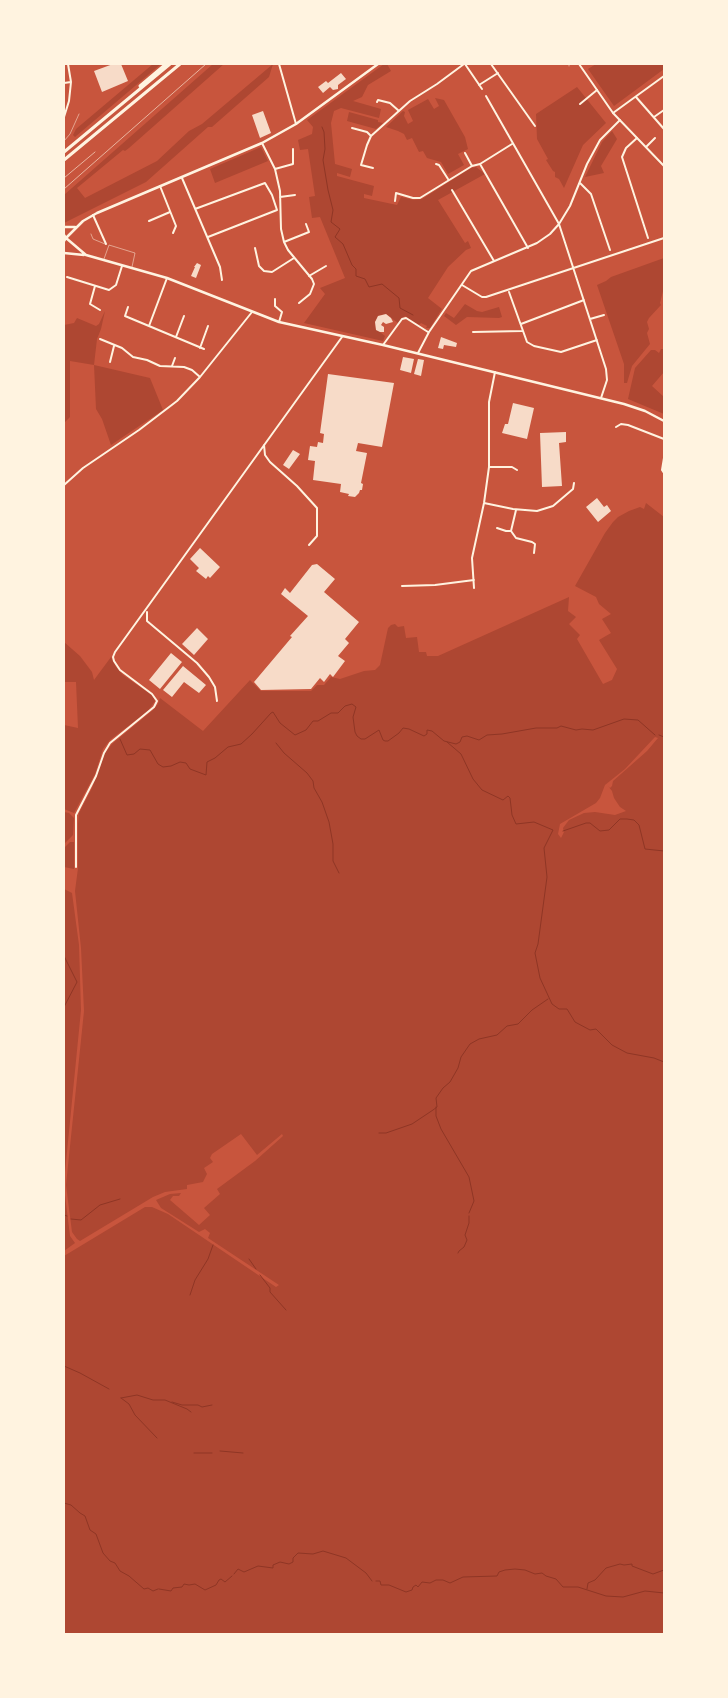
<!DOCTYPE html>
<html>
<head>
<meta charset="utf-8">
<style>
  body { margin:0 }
  #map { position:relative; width:728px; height:1698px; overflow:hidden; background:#c8553d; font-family:Merriweather,serif }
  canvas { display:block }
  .frame { position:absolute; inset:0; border:65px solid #fff3e0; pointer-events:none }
</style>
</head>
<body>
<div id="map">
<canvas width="728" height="1698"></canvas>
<div class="frame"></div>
</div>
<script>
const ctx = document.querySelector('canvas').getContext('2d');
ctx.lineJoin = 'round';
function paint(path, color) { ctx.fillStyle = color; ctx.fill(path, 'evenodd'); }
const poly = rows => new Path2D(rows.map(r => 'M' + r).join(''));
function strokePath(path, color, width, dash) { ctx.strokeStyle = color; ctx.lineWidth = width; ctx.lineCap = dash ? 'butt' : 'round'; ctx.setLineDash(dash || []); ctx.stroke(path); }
const green = poly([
  [153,64,161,64,75,137,73,135,76,129],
  [213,64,224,64,129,148,125,151,123,150,77,188,85,198,157,161,189,131,202,124,273,64,269,77,212,127,208,127,146,182,64,223,64,195],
  [384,64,387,64,391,71,368,85,362,97,353,101,381,109,379,118,341,108,334,111,331,123,335,164,352,169,350,177,337,173,337,176,374,186,372,196,364,194,364,198,397,205,401,197,414,200,422,199,471,168,476,167,485,174,438,200,465,243,468,241,471,248,466,250,448,267,428,298,442,309,440,312,430,328,426,328,427,326,421,323,419,325,405,316,398,323,386,314,378,316,375,322,376,329,385,336,383,341,304,323,325,294,320,288,345,278,320,217,312,218,309,197,315,196,308,149,300,150,298,140,312,134,313,127,307,120],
  [596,64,664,64,664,69,614,106,588,69],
  [577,87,606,123,583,145,564,188,559,179,555,177,555,172,553,171,546,160,548,159,537,139,536,114],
  [435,98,444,100,465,137,468,149,458,154,464,165,448,174,441,162,427,158,423,151,419,152,412,138,407,140,404,134,398,131,386,127,403,111,405,112,404,116,408,124,413,121,408,110,428,99,434,109,439,106],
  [349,112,378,120,378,122,383,123,376,129,347,121],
  [612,131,617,139,601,166,604,173,585,177,602,142],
  [261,147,268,161,215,183,210,169],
  [664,258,664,287,660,303,661,305,649,318,647,322,649,329,647,333,650,344,632,366,627,383,624,383,624,364,597,285,606,281,611,277],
  [465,304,477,311,482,312,499,307,502,317,499,318,467,317,456,325,444,316,446,313,454,318],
  [105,311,101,329,97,339,94,365,150,378,163,410,111,445,102,419,96,409,94,365,70,361,70,417,64,423,64,325,74,323,77,318,96,326,99,324],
  [661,349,664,349,664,372,652,386,664,397,664,414,628,399,635,368,651,350,655,350,659,353],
  [646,503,664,517,664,1634,64,1634,64,1256,145,1207,152,1207,168,1214,276,1287,279,1285,208,1238,210,1233,205,1229,199,1232,161,1208,156,1200,170,1194,181,1193,179,1196,173,1196,170,1200,199,1225,210,1215,204,1208,220,1194,217,1189,255,1161,283,1136,282,1134,257,1155,241,1134,212,1154,210,1158,213,1162,204,1168,207,1174,203,1182,187,1185,187,1189,165,1192,153,1197,80,1241,77,1239,72,1232,66,1185,84,1011,81,948,75,891,78,868,78,824,79,813,92,788,105,753,112,744,153,710,158,704,160,698,203,731,250,680,261,691,311,691,317,685,324,685,331,677,340,679,364,671,375,670,380,665,388,628,391,625,395,624,398,627,404,626,406,638,417,637,419,652,426,652,427,656,438,656,569,597,568,611,576,617,569,624,580,635,577,639,603,684,612,680,617,669,599,640,611,633,602,619,611,614,599,604,596,597,575,586,605,533,613,522,618,517,629,511,640,507,644,509],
  [655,737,658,738,647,751,613,781,612,786,610,788,608,786,612,791,614,798,620,807,626,811,615,815,595,812,584,813,569,820,563,828,564,832,561,838,558,834,560,824,596,803,600,798,605,785,625,769],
  [64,642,80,656,92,672,94,680,111,657,116,667,123,675,153,696,155,701,148,711,110,740,103,749,95,774,74,813,64,809,64,725,78,728,76,682,64,682],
  [64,812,69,813,74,818,73,835,64,844],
  [70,842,74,842,74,869,64,867,64,848],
  [64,889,72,893,79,945,81,1010,64,1182],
  [64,1187,70,1236,75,1243,64,1251]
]);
const stream = poly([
  [322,127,324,132,325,149,323,160,328,190,333,210,331,222,340,229,335,237,343,244,352,265,356,269,356,276,365,279,369,287,382,284,399,298,400,308,413,315],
  [659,735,664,737],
  [120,739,127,755,134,754,140,749,150,750,158,764,163,767,171,766,180,762,186,763,190,769,206,775,207,762,215,758,228,747,241,744,252,734,271,713,273,712,280,723,295,735,306,730,313,721,318,721,331,713,338,713,345,706,352,704,356,707,353,717,355,732,357,736,361,739,365,739,379,730,383,740,385,741,388,741,399,733,403,728,409,729,424,736,427,734,427,730,432,731,444,741,456,744,460,742,462,737,467,736,479,740,487,735,502,734,536,728,557,728,561,726,576,730,582,729,593,730,624,719,638,720,655,735],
  [447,742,461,754,473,779,482,790,503,800,508,796,510,798,512,815,516,824,534,822,553,830,544,848,547,877,538,944,535,953,540,978,552,1004,559,1009,567,1009,575,1022,590,1030,596,1029,612,1045,627,1053,654,1058,664,1062],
  [276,743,284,753,307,773,313,781,314,788,322,802,329,822,333,844,333,861,339,873],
  [563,831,586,823,590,823,600,831,609,830,620,819,627,819,634,820,639,825,645,849,664,851],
  [64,956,77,982,64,1007],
  [436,1107,436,1116,441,1129,469,1177,474,1201,469,1213],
  [379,1133,386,1133,412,1124,433,1110,437,1107,436,1098,443,1088,450,1082,458,1068,461,1057,470,1044,479,1039,497,1035,507,1026,518,1024,532,1010,548,999],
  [64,1215,67,1216],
  [71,1219,81,1220,100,1205,120,1199],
  [458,1253,459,1251,464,1247,467,1240,465,1235,469,1223,469,1216],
  [249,1259,256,1269],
  [260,1275,270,1288,270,1292,286,1310],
  [190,1295,195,1280,208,1259,213,1245],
  [64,1366,80,1373,109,1389],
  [121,1398,137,1395,153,1400,165,1400,187,1409,191,1412],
  [121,1398,129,1404,135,1415,157,1438],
  [172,1402,182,1405,198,1405,202,1407,212,1405],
  [220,1451,243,1453],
  [194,1453,212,1453],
  [64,1503,71,1505,80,1513,85,1516,90,1530,96,1534,103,1553,110,1561,115,1563,120,1571,129,1576,144,1589,148,1588,153,1591,158,1589],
  [234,1574,238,1569,244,1572,258,1566,273,1568,273,1565,280,1562,289,1564,293,1562,293,1558,298,1553,313,1554,323,1551,346,1558,366,1573,372,1581],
  [376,1581,380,1581,381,1585,389,1585,406,1592,412,1590,413,1587,416,1585,418,1587,422,1582,430,1583,436,1580,443,1580,450,1583,463,1577,497,1576,499,1572,505,1570,515,1569,525,1570,535,1574,542,1573,546,1576,556,1579,563,1587,578,1587,606,1596,623,1597,645,1591,664,1593],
  [159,1589,171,1591,173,1588,182,1587,184,1584,189,1585,195,1584,205,1590,216,1585,219,1580,221,1579,225,1582,232,1576],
  [587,1589,588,1583,595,1580,606,1568,620,1564,624,1565,632,1564,632,1566,653,1574,664,1570]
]);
const building = poly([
  [113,64,121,64,128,81,102,92,94,71],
  [341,73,346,79,338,85,338,89,333,90,330,87,323,93,318,87,326,81,328,83],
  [263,111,271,133,260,138,252,115],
  [197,263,201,265,196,278,191,276,195,267,194,267],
  [386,314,391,318,393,322,386,324,383,322,381,325,384,327,384,332,380,332,376,330,375,322,378,316],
  [441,337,457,343,456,347,444,345,443,349,438,348],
  [403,357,414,359,411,373,400,370],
  [418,359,424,360,421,376,414,374],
  [328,374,394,383,382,447,358,443,356,451,367,453,361,483,363,484,362,490,360,490,359,493,355,497,348,496,349,494,340,492,341,484,313,480,315,461,308,460,310,446,317,447,318,442,323,443,324,434,320,433],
  [513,403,534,408,527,439,502,433,505,424,508,424],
  [566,432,566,442,559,443,562,486,542,487,540,433],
  [293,450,300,454,289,469,283,465],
  [597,498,604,507,607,505,611,511,598,522,586,507],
  [200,548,220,567,210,578,208,576,206,579,196,571,199,568,190,559],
  [317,564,335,579,324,592,359,622,345,639,349,643,338,656,345,661,333,677,330,674,324,682,320,678,311,689,261,690,254,682,292,637,290,636,308,616,281,594,285,588,290,593,312,565],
  [197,628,208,639,194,655,182,644],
  [171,653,182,662,160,689,149,680],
  [183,666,206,685,199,693,184,682,172,697,163,690]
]);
const service = poly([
  [569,64,569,66],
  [64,141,70,134,79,114],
  [91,234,93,239,105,244],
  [104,259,109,245,135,253,132,267]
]);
const minor = poly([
  [279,64,296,124],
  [465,64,482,89],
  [491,64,535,126],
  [64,83,71,82],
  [479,85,498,73],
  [486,96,559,224,606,369,607,380,601,398],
  [636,97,664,129],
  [377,102,378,100,390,103,399,111],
  [580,104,597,90],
  [613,113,664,76],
  [64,117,69,101,71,82,68,64],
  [654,117,664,110],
  [352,128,367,132,371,136],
  [637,138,626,148,622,157,648,238],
  [262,143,275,169,280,191,281,229,284,242,288,250,312,279,314,284,310,294,299,303],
  [646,147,655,138],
  [465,153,472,166],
  [436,164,439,165,448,179],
  [480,164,528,248],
  [373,168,361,165,367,145,371,136,410,101,437,84,464,64],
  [275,169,293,164,293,149],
  [182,178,220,267,222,280],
  [580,183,591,194,610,250],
  [160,186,176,226,173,233],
  [452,190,494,261],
  [280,197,295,195],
  [395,201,396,193,413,198,420,198,472,166,480,164,512,144],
  [195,209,265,183,272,195,277,210,208,237],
  [93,215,106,244],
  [149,221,170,212],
  [284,242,309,232,306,224],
  [255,248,259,266,264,271,272,272,294,258],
  [309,276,326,266],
  [67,277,109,290,116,285,122,266],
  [462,285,482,297,486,297,664,238],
  [95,286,90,304,100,310],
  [509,292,527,342,534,346,561,352,597,340],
  [275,299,275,306,282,312,279,322],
  [128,307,125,316,204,349],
  [590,319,604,315],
  [521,324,584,300],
  [149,326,167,278],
  [473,332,522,331],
  [176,337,184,316],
  [100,339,122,348,133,357,147,360,160,366,184,367,192,370,200,377],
  [383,345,402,319,406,318,428,332],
  [200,348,208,326],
  [418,353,429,332,471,271,537,243,550,234,559,224,570,206,587,164,600,140,620,120],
  [110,362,114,346],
  [172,366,175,358],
  [616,427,621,424,628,425,664,439],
  [264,445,265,455,270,462,297,486,317,508,317,536,309,545],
  [664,458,662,470,664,473],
  [489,467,512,467,517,470],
  [64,485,83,468,139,430,177,401,200,377,252,312],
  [484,503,513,509,537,511,553,506,573,489,574,483],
  [516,510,511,531,516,538,532,542,535,544,534,553],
  [497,528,506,531,511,531],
  [402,586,435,585,474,580],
  [474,588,472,558,484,503,489,467,489,402,495,372],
  [147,612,147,621,197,663,209,677,215,687,217,701],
  [76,867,76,815,96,776,104,753,110,743,154,707,157,701,152,694,120,670,114,661,113,657,115,652,342,337]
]);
const tertiary = poly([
  [579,64,613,113,664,166]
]);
const primary = poly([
  [64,227,75,227],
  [64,235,66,238,83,221,97,213,262,143,296,124,378,64]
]);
const trunk = poly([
  [64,241,66,238,86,255,167,278,279,322,383,345,624,404,645,411,664,421],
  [64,253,84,255]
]);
const motorway = poly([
  [140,86,166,64],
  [64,152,170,64],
  [64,160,180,64]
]);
const rail = poly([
  [64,178,95,152],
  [64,189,206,64]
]);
paint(green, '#ae4732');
strokePath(stream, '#8f3625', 1);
paint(building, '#f7dbc8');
strokePath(service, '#fff3e0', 0.5);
strokePath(minor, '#fff3e0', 2);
strokePath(tertiary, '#fff3e0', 2);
strokePath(primary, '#fff3e0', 2.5);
strokePath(trunk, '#fff3e0', 2.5);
strokePath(motorway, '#fff3e0', 3);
strokePath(rail, '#e9b49f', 1);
</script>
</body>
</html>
